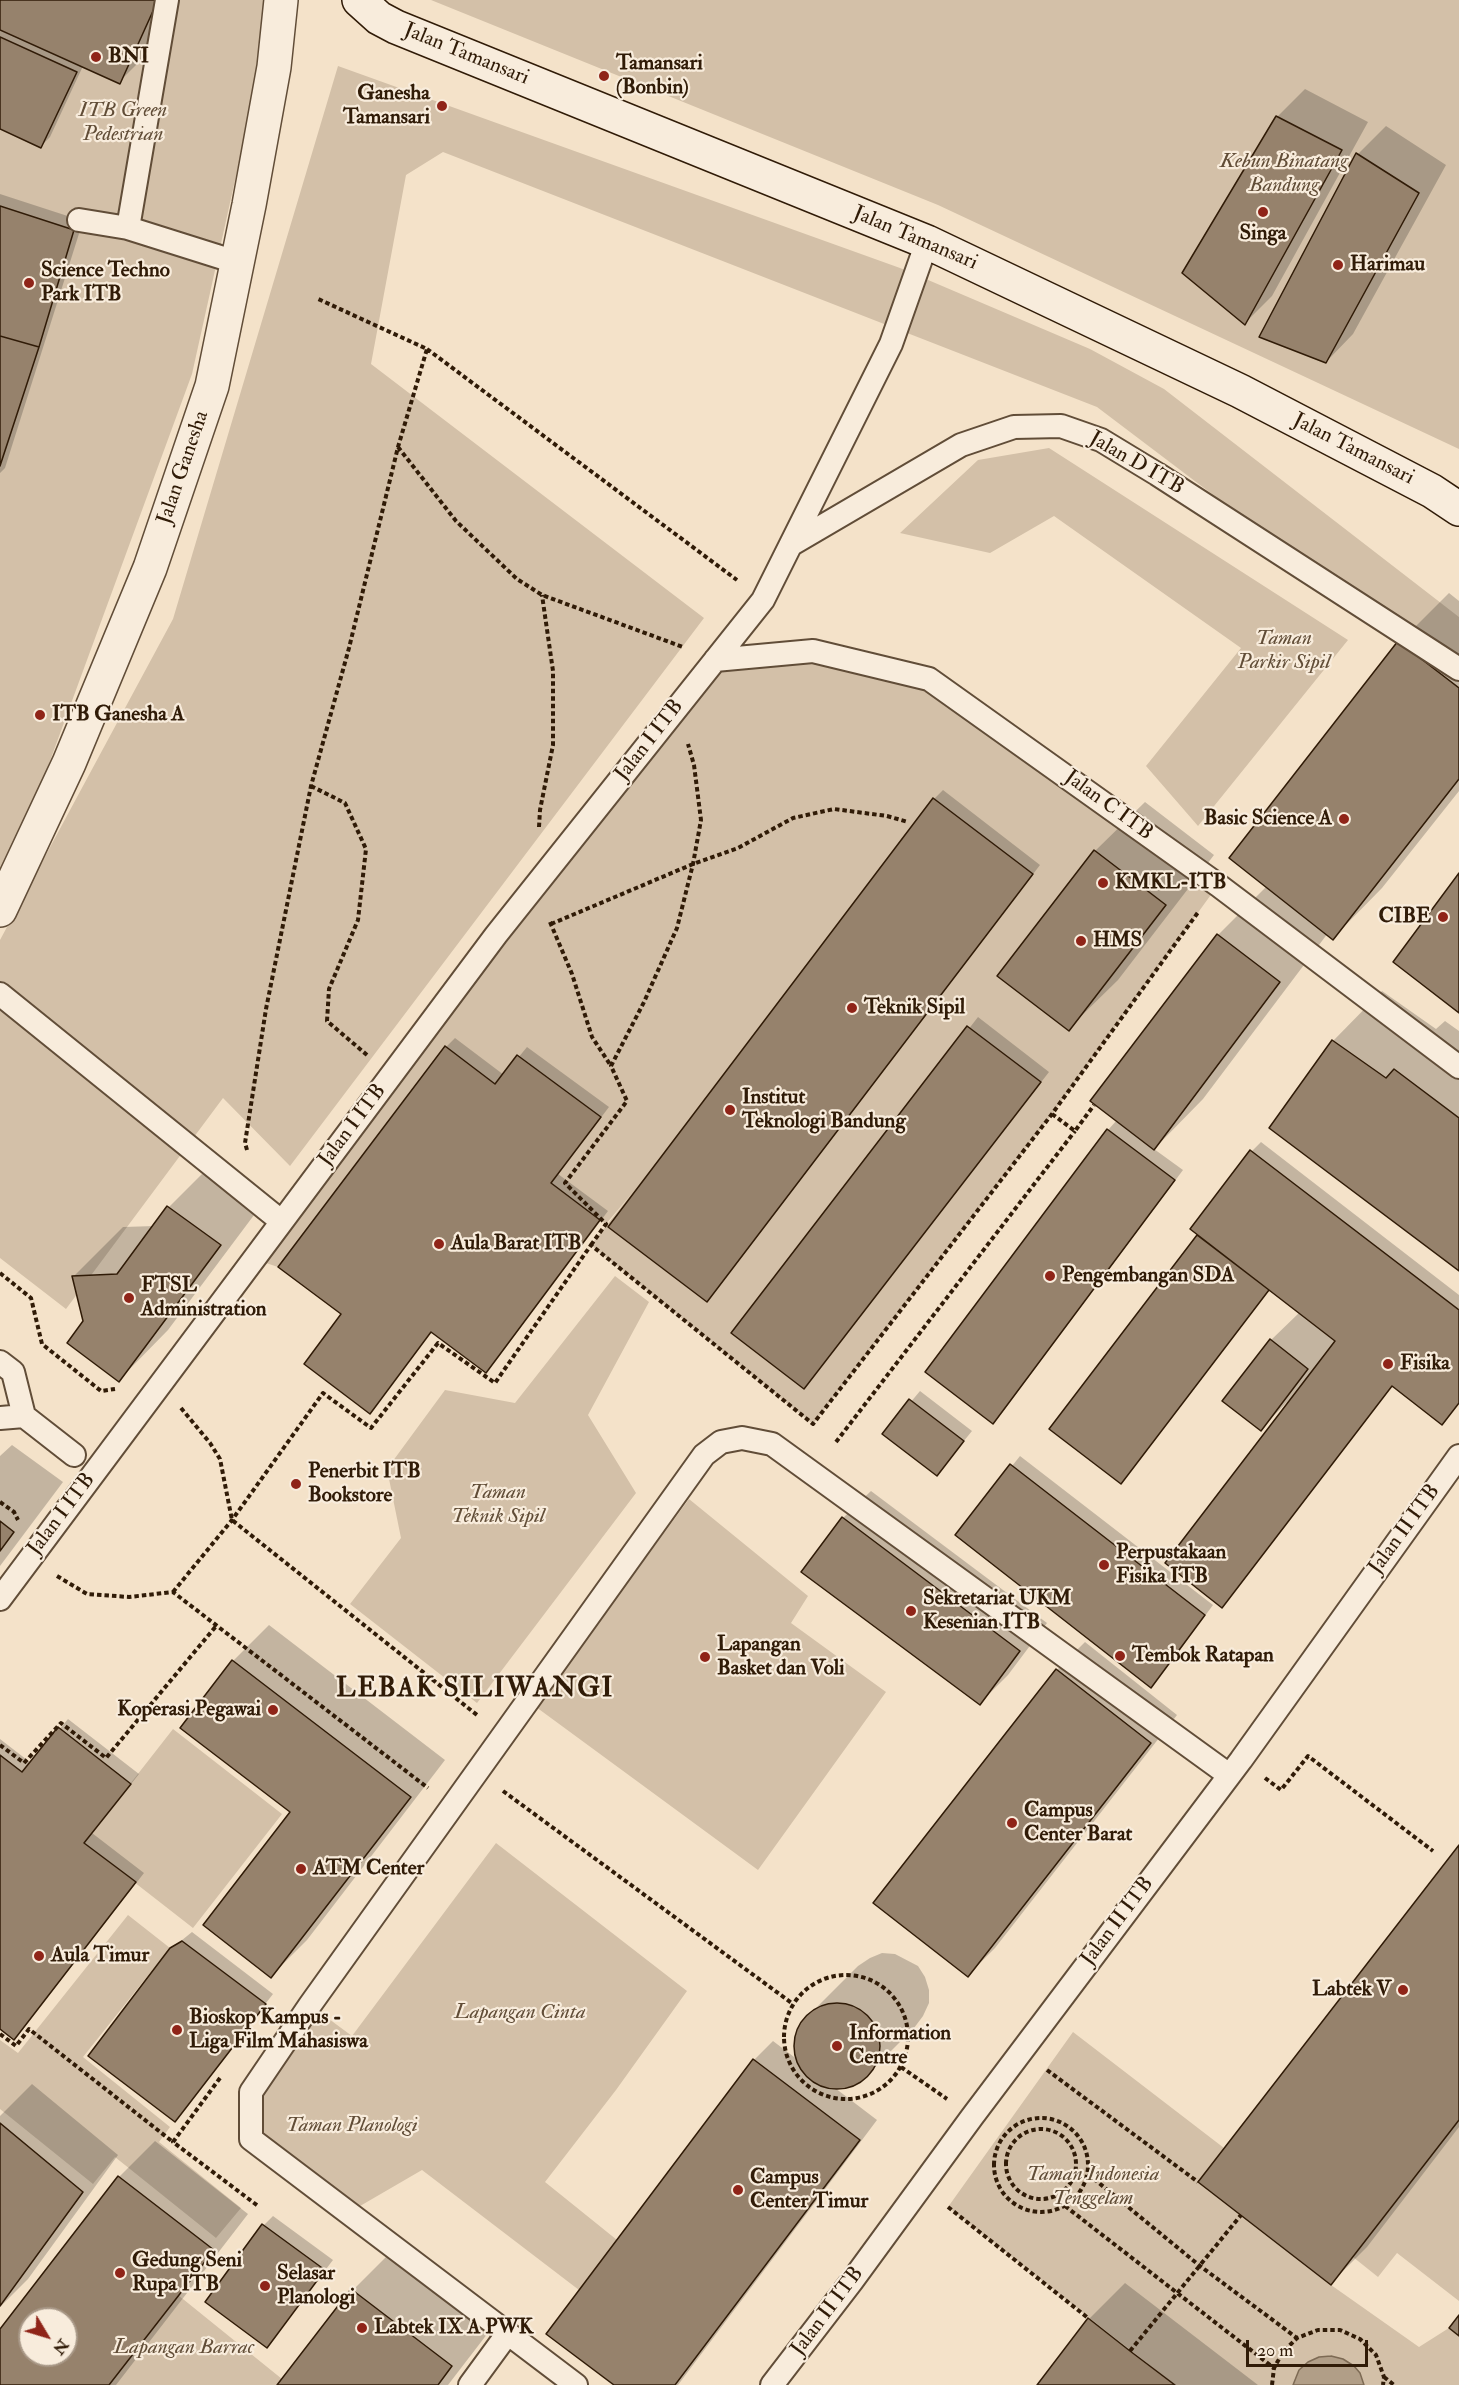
<!DOCTYPE html>
<html>
<head>
<meta charset="utf-8">
<style>
  body { margin:0 }
  #map { position:relative; width:1459px; height:2385px; overflow:hidden; background:#f4e2c9; font-family:"IM FELL Double Pica",serif }
  canvas { display:block }
  .north { position:absolute; left:18px; top:2307px; width:60px; height:60px; box-sizing:border-box; background:#f8ecdc; border:2px solid #a89887; border-radius:50%; rotate:128deg; font-size:16px; font-weight:700; line-height:24px; text-align:center; color:#301b07 }
  .north::after { content:''; display:block; margin:auto; width:21px; height:27px; background:#8f2418; clip-path:polygon(50% 0,100% 100%,50% 72%,0 100%) }
  .scale { position:absolute; left:1246px; top:2340px; width:122px; height:27px; box-sizing:border-box; border:3px solid #301b07; border-top:0; padding-left:8px; font-size:18px; line-height:21px; white-space:nowrap; color:#301b07; -webkit-text-stroke:4px #f8ecdc; paint-order:stroke }
</style>
</head>
<body>
<div id="map">
<canvas width="1459" height="2385"></canvas>
<div class="north">N</div>
<div class="scale">20 m</div>
</div>
<script>
const ctx = document.querySelector('canvas').getContext('2d');
ctx.lineJoin = 'round';
function paint(path, color) { ctx.fillStyle = color; ctx.fill(path, 'evenodd'); }
const poly = rows => new Path2D(rows.map(r => 'M' + r).join(''));
function strokePath(path, color, width, dash) { ctx.strokeStyle = color; ctx.lineWidth = width; ctx.lineCap = dash ? 'butt' : 'round'; ctx.setLineDash(dash || []); ctx.stroke(path); }
function write(font, color, halo, rows, align = 'center') {
  ctx.font = font + ' "IM FELL Double Pica",serif'; ctx.lineWidth = 4.5; ctx.setLineDash([]); ctx.textBaseline = 'middle'; ctx.strokeStyle = halo; ctx.fillStyle = color; for (const [text, x, y, turn = 0] of rows) {
    ctx.save(); ctx.translate(x, y); ctx.rotate((+turn || 0) * Math.PI / 180); ctx.textAlign = isNaN(turn) ? turn : align; if (halo) ctx.strokeText(text, 0, 0); ctx.fillText(text, 0, 0); ctx.restore();
  }
}
const green = poly([
  [0,0,275,0,192,374,0,897],
  [431,0,1459,0,1459,449,938,205],
  [338,66,900,268,1090,349,1164,389,1459,617,1459,681,1097,407,443,152,406,175,371,364,704,618,290,1166,223,1098,66,1309,0,1258,0,940,173,619],
  [1049,448,1348,640,1198,826,1146,766,1241,648,1054,516,990,553,900,533,978,460],
  [813,651,929,679,1218,885,1052,1114,813,1424,591,1245,633,1192,606,1224,551,1183,601,1117,517,1055,495,1084,444,1046,278,1267,254,1259,715,660],
  [615,1276,649,1302,588,1415,636,1493,477,1703,350,1604,401,1538,387,1469,445,1390,515,1403],
  [689,1499,808,1596,791,1623,886,1692,758,1870,536,1707],
  [173,1729,282,1814,193,1928,84,1843],
  [496,1843,687,1991,616,2090,545,2182,617,2240,579,2290,422,2170,348,2213,251,2139,251,2092,310,2005,352,2036],
  [128,1915,170,1948,83,2057,170,2127,159,2142,241,2208,216,2238,115,2157,93,2184,0,2109,0,2040,18,2053],
  [1073,2032,1224,2148,1198,2182,1331,2285,1419,2347,1449,2328,1459,2336,1459,2385,1175,2385,948,2207],
  [1459,2120,1459,2301,1397,2253,1378,2277,1353,2257],
  [178,2295,282,2379,277,2385,109,2385]
]);
const water = poly([
  [1331,2356,1343,2359,1354,2366,1360,2373,1364,2385,1293,2385,1299,2370,1308,2362,1319,2357,1331,2356]
]);
const shadow = poly([
  [0,0,172,0,147,54,119,82,83,66,50,137,41,146,0,128],
  [1305,89,1368,122,1272,296,1245,323,1184,273,1277,117],
  [1386,126,1446,165,1353,334,1326,362,1262,336,1358,154],
  [0,194,83,221,5,468,0,473],
  [1449,593,1459,601,1459,791,1382,888,1333,938,1328,933,1203,1099,1154,1149,1183,1170,1002,1413,993,1422,1108,1130,1117,1120,1218,935,1267,886,1400,642],
  [943,790,1040,865,716,1291,707,1300,934,799],
  [1145,802,1214,855,1118,980,1068,1029,1095,851],
  [1382,991,1436,1029,1445,1021,1459,1031,1459,1269,1333,1041],
  [978,1017,1049,1072,804,1387,733,1332],
  [455,1038,504,1075,527,1047,609,1107,558,1174,608,1211,495,1362,486,1371,432,1331,369,1412,343,1314,446,1047],
  [1261,1142,1459,1295,1459,1403,1442,1423,1393,1385,1222,1606,1291,1401,1289,1400,1261,1429,1271,1340,1300,1312,1270,1289,1121,1482,1051,1428,1199,1235,1252,1151],
  [218,1158,269,1195,168,1330,119,1380,84,1321,74,1276,123,1227,155,1226,169,1207],
  [920,1391,972,1431,937,1474,884,1434],
  [12,1445,63,1482,0,1566,0,1456],
  [1020,1456,1213,1605,1160,1677,1151,1686,957,1535],
  [871,1491,1047,1623,1008,1675,980,1703,843,1518],
  [269,1625,445,1760,307,1940,271,1976,292,1812,233,1661],
  [1085,1642,1177,1715,995,1948,968,1975,1057,1670],
  [68,1719,139,1774,92,1833,144,1873,23,2029,0,2027,0,1739,31,1763],
  [1459,1847,1459,2127,1367,2247,1331,2283],
  [192,1932,273,1994,175,2120,171,1949],
  [882,1953,895,1954,918,1966,925,1977,929,1990,929,2003,923,2016,914,2028,864,2078,851,2085,835,2088,877,2120,678,2385,616,2385,548,2333,754,2060,773,2041,798,2060,796,2053,796,2039,800,2026,808,2016,858,1966,870,1958],
  [32,2084,118,2155,28,2279,0,2307,0,2116],
  [155,2141,248,2214,116,2385,0,2385,0,2331,119,2177],
  [30,2319,66,2319,66,2355,30,2355],
  [273,2216,333,2260,267,2346,207,2302,264,2225],
  [402,2241,501,2316,448,2385,279,2385,353,2290],
  [1125,2283,1258,2385,1039,2385,1089,2319]
]);
const building = poly([
  [0,0,158,0,120,84,0,30,0,0],
  [0,37,77,72,41,148,0,129,0,37],
  [1276,116,1342,150,1245,325,1182,273,1276,116],
  [1356,153,1419,193,1326,363,1259,337,1356,153],
  [0,206,74,230,39,347,0,336,0,206],
  [0,336,39,347,0,466,0,336],
  [1398,641,1459,688,1459,779,1333,940,1229,858,1398,641],
  [933,798,1033,874,707,1302,608,1227,933,798],
  [1094,850,1166,905,1069,1031,997,976,1094,850],
  [1459,873,1459,1013,1393,962,1459,873],
  [1217,934,1280,982,1154,1150,1090,1101,1217,934],
  [967,1026,1041,1082,804,1389,731,1333,967,1026],
  [1332,1040,1386,1078,1394,1069,1459,1118,1459,1271,1269,1128,1332,1040],
  [445,1046,495,1084,517,1055,601,1117,551,1183,600,1220,486,1373,431,1332,370,1414,304,1364,341,1314,278,1267,445,1046],
  [1107,1129,1175,1180,993,1424,925,1372,1107,1129],
  [1250,1150,1459,1310,1459,1403,1442,1425,1392,1386,1222,1608,1165,1563,1335,1341,1190,1229,1250,1150],
  [167,1206,221,1245,119,1382,67,1343,83,1321,72,1276,117,1274,167,1206],
  [1197,1235,1269,1290,1121,1484,1049,1429,1197,1235],
  [1270,1339,1308,1369,1261,1431,1222,1401,1270,1339],
  [909,1399,964,1441,937,1476,882,1434,909,1399],
  [1010,1464,1205,1615,1151,1688,955,1535,1010,1464],
  [842,1517,1020,1651,980,1705,801,1572,842,1517],
  [0,1521,14,1532,0,1551,0,1521],
  [232,1660,411,1797,271,1978,203,1925,290,1812,180,1728,232,1660],
  [1056,1669,1151,1743,968,1977,873,1903,1056,1669],
  [58,1727,131,1784,84,1843,136,1882,14,2040,0,2029,0,1755,22,1772,58,1727],
  [1459,1845,1459,2120,1331,2285,1198,2182,1459,1845],
  [182,1941,266,2004,175,2122,88,2056,170,1948,182,1941],
  '794 2046a43 43 0 1 1 86 0a43 43 0 1 1-86 0Z',
  [753,2059,860,2140,675,2385,614,2385,546,2334,753,2059],
  [0,2123,83,2192,0,2306,0,2123],
  [118,2176,214,2250,109,2385,0,2385,0,2329,118,2176],
  [30,2319,66,2319,66,2355,30,2355,30,2319],
  [262,2224,325,2270,267,2348,205,2302,262,2224],
  [351,2289,452,2366,438,2385,277,2385,351,2289],
  [1459,2315,1459,2336,1449,2328,1459,2315],
  [1088,2318,1130,2351,1175,2385,1037,2385,1088,2318]
]);
const path = poly([
  [427,349,737,580],
  [398,447,456,521,517,579,542,595,683,647],
  [311,786,345,803,366,849,358,920,329,989,327,1021,367,1055],
  [539,827,540,810,553,745,553,671,542,595],
  [550,922,572,974,592,1037,611,1066],
  [551,924,693,864,738,848,793,818,834,809,887,816,908,822],
  [1052,1114,1075,1131,1094,1105],
  [247,1150,245,1143,266,1009,311,786,349,648,398,447,427,349,316,298],
  [591,1245,606,1224,565,1183,627,1101,611,1066,644,1002,677,928,693,864,701,820,694,765,688,744],
  [0,1273,31,1298,42,1344,101,1391,115,1389],
  [181,1408,210,1443,220,1459,232,1520,477,1715],
  [836,1442,1075,1131],
  [0,1502,14,1512,18,1520],
  [57,1576,87,1594,129,1597,173,1592,428,1788],
  [173,1592,232,1520,323,1393,371,1428,438,1343,495,1383,591,1245,813,1424,1052,1114,1199,911],
  [0,1745,24,1763,61,1723,106,1758,217,1625],
  [1265,1778,1281,1790,1308,1756,1433,1851],
  [503,1791,793,2004],
  '784 2037a62 62 0 1 1 124 0a62 62 0 1 1-124 0Z',
  [0,2034,16,2046,29,2029,173,2142],
  [901,2067,947,2099],
  [1047,2070,1198,2182],
  [220,2078,173,2142,258,2206],
  '994 2165a47 47 0 1 1 94 0a47 47 0 1 1-94 0Z',
  '1006 2164a35 35 0 1 1 70 0a35 35 0 1 1-70 0Z',
  [1088,2174,1200,2266,1297,2338],
  [1065,2206,1274,2368],
  [948,2207,1088,2318],
  [1130,2351,1241,2215],
  [1384,2377,1394,2385],
  [1272,2385,1274,2368,1283,2352,1297,2338,1318,2330,1340,2330,1360,2339,1376,2355,1384,2377,1383,2385]
]);
const service = poly([
  [167,0,128,228,239,263],
  [79,220,128,228],
  [792,544,961,445,1014,427,1061,426,1101,440,1157,474,1459,669],
  [715,660,813,651,929,679,1218,885,1459,1067],
  [0,994,281,1221],
  [0,1362,13,1372,24,1416,74,1455],
  [0,1418,24,1416],
  [0,1599,496,935,763,600,891,344,927,242],
  [470,2385,508,2333],
  [576,2385,251,2139,251,2092,310,2005,704,1455,721,1442,742,1438,772,1444,1229,1775],
  [772,2385,852,2281,972,2117,1241,1760,1459,1456]
]);
const tertiary = poly([
  [0,910,69,763,150,568,212,386,249,205,274,67,281,0]
]);
const secondary = poly([
  [359,0,379,18,396,27,927,242,1240,391,1432,491,1459,509]
]);
const markers = [
  [96,57,6,"#8f2418"],
  [604,76,6,"#8f2418"],
  [442,106,6,"#8f2418"],
  [1263,212,6,"#8f2418"],
  [1338,265,6,"#8f2418"],
  [29,283,6,"#8f2418"],
  [40,715,6,"#8f2418"],
  [1344,819,6,"#8f2418"],
  [1103,883,6,"#8f2418"],
  [1443,917,6,"#8f2418"],
  [1081,941,6,"#8f2418"],
  [852,1008,6,"#8f2418"],
  [730,1110,6,"#8f2418"],
  [439,1244,6,"#8f2418"],
  [1050,1276,6,"#8f2418"],
  [129,1298,6,"#8f2418"],
  [1388,1364,6,"#8f2418"],
  [296,1484,6,"#8f2418"],
  [1104,1565,6,"#8f2418"],
  [911,1611,6,"#8f2418"],
  [1120,1656,6,"#8f2418"],
  [705,1657,6,"#8f2418"],
  [273,1710,6,"#8f2418"],
  [1012,1823,6,"#8f2418"],
  [301,1869,6,"#8f2418"],
  [39,1956,6,"#8f2418"],
  [1403,1990,6,"#8f2418"],
  [177,2030,6,"#8f2418"],
  [837,2046,6,"#8f2418"],
  [738,2190,6,"#8f2418"],
  [120,2273,6,"#8f2418"],
  [265,2286,6,"#8f2418"],
  [362,2328,6,"#8f2418"]
];
const streetNames = [
  ["Jalan Tamansari",466,55,22],
  ["Jalan Tamansari",915,239,23],
  ["Jalan Tamansari",1353,450,27],
  ["Jalan D ITB",1136,464,30],
  ["Jalan Ganesha",184,468,-71],
  ["Jalan I ITB",650,741,-52],
  ["Jalan C ITB",1108,806,36],
  ["Jalan I ITB",353,1126,-53],
  ["Jalan I ITB",62,1515,-53],
  ["Jalan II ITB",1405,1530,-54],
  ["Jalan II ITB",1118,1922,-53],
  ["Jalan II ITB",828,2312,-53]
];
const poiNames = [
  ["BNI",108,57],
  ["Tamansari",616,64],
  ["(Bonbin)",616,88],
  ["Ganesha",430,94,"right"],
  ["Tamansari",430,118,"right"],
  ["Singa",1263,234,"center"],
  ["Harimau",1350,265],
  ["Science Techno",41,271],
  ["Park ITB",41,295],
  ["ITB Ganesha A",52,715],
  ["Basic Science A",1332,819,"right"],
  ["KMKL-ITB",1115,883],
  ["CIBE",1431,917,"right"],
  ["HMS",1093,941],
  ["Teknik Sipil",864,1008],
  ["Institut",742,1098],
  ["Teknologi Bandung",742,1122],
  ["Aula Barat ITB",451,1244],
  ["Pengembangan SDA",1062,1276],
  ["FTSL",141,1286],
  ["Administration",141,1310],
  ["Fisika",1400,1364],
  ["Penerbit ITB",308,1472],
  ["Bookstore",308,1496],
  ["Perpustakaan",1116,1553],
  ["Fisika ITB",1116,1577],
  ["Sekretariat UKM",923,1599],
  ["Kesenian ITB",923,1623],
  ["Lapangan",717,1645],
  ["Basket dan Voli",717,1669],
  ["Tembok Ratapan",1132,1656],
  ["Koperasi Pegawai",261,1710,"right"],
  ["Campus",1024,1811],
  ["Center Barat",1024,1835],
  ["ATM Center",313,1869],
  ["Aula Timur",51,1956],
  ["Labtek V",1391,1990,"right"],
  ["Bioskop Kampus -",189,2018],
  ["Liga Film Mahasiswa",189,2042],
  ["Information",849,2034],
  ["Centre",849,2058],
  ["Campus",750,2178],
  ["Center Timur",750,2202],
  ["Gedung Seni",132,2261],
  ["Rupa ITB",132,2285],
  ["Selasar",277,2274],
  ["Planologi",277,2298],
  ["Labtek IX A PWK",374,2328]
];
const parkNames = [
  ["ITB Green",123,111],
  ["Pedestrian",123,135],
  ["Kebun Binatang",1284,162],
  ["Bandung",1284,186],
  ["Taman",1284,639],
  ["Parkir Sipil",1284,663],
  ["Taman",498,1493],
  ["Teknik Sipil",498,1517],
  ["Lapangan Cinta",520,2013],
  ["Taman Planologi",352,2126],
  ["Taman Indonesia",1093,2175],
  ["Tenggelam",1093,2199],
  ["Lapangan Barrac",184,2348]
];
const districtNames = [
  ["LEBAK SILIWANGI",475,1690]
];
paint(green, '#d3c0a8');
paint(water, '#b19e87');
strokePath(water, '#7d6a54', 1.5);
paint(shadow, '#0003');
paint(building, '#96826c');
strokePath(building, '#301b07', 1.5);
strokePath(service, '#614d38', 26);
strokePath(tertiary, '#614d38', 36);
strokePath(secondary, '#301b07', 36);
strokePath(path, '#301b07', 4, [4.5, 3]);
strokePath(service, '#f8ecdc', 22);
strokePath(tertiary, '#f8ecdc', 33);
strokePath(secondary, '#f8ecdc', 33);
for (const [x, y, r, color] of markers) { const dot = new Path2D(); dot.arc(x, y, r, 0, 2 * Math.PI); ctx.fillStyle = color; ctx.fill(dot); strokePath(dot, '#f8ecdc', 2); }
write('21px', '#301b07', '#f8ecdc', streetNames);
write('bold 21px', '#301b07', '#f8ecdc', poiNames, 'left');
write('italic 21px', '#614d37', '#f8ecdc', parkNames);
ctx.letterSpacing = '1.5px';
write('bold 27px', '#301b07', '#f8ecdc', districtNames);
ctx.letterSpacing = '0px';
</script>
</body>
</html>
